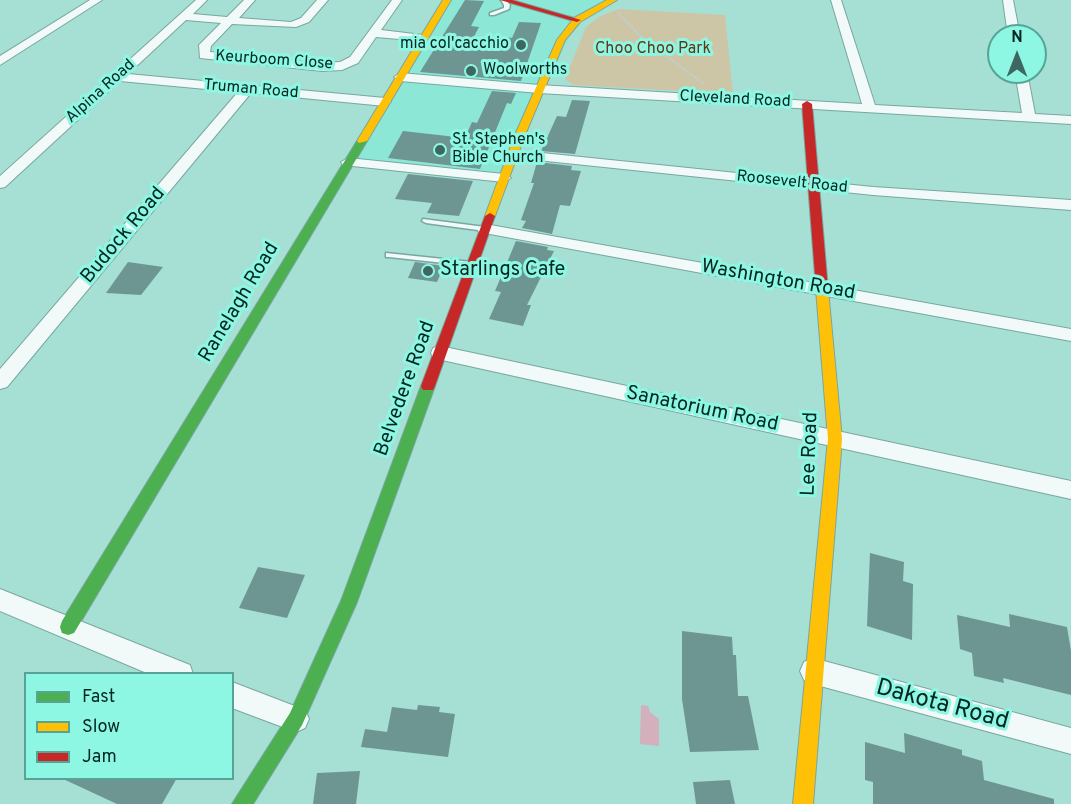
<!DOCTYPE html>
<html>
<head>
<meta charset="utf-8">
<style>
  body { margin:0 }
  #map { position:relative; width:1071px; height:804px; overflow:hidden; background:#a6dfd4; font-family:Overpass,sans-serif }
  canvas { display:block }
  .legend { position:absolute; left:24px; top:672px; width:210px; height:108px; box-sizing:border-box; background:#8ef7e3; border:2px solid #57a496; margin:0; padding:8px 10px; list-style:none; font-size:18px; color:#042722 }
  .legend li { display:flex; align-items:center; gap:12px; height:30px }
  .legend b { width:30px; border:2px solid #57a496 }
  .north { position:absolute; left:987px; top:24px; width:60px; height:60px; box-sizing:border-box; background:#8ef7e3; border:2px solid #57a496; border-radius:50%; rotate:0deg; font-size:16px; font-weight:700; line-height:24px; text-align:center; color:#042722 }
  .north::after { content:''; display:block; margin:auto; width:21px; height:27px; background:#3d6760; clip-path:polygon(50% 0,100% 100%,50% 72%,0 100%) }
</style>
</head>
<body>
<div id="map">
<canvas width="1071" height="804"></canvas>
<ul class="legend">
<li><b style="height:8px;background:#4caf50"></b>Fast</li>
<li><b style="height:8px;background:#ffc107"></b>Slow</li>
<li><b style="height:8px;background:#c62828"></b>Jam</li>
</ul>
<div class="north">N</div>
</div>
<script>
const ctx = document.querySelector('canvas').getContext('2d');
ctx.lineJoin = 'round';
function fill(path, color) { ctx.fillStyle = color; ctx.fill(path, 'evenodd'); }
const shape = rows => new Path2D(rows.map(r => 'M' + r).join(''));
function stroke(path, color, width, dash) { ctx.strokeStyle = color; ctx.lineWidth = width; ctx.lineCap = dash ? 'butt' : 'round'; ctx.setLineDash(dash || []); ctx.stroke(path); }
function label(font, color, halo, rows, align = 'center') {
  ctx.font = font + ' Overpass,sans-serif'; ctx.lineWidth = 6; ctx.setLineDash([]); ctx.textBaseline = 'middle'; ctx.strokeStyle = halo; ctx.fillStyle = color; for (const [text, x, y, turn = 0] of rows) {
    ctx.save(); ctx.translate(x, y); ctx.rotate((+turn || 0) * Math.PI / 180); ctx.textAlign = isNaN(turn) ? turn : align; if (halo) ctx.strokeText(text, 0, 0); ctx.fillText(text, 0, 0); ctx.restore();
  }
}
fill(shape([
  [447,0,613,0,577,20,504,178,348,162]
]), '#8ce7d6');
fill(shape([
  [618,9,725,15,733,94,573,85,565,79,586,27,599,17]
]), '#cdc6a6');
fill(shape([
  [641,705,648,706,650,712,659,719,659,746,640,744]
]), '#d4afbc');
fill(shape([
  [465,0,484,1,471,26,479,27,469,46,502,49,507,37,512,38,519,22,541,23,521,81,420,72],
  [492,91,516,93,511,104,507,103,480,169,388,158,403,131,465,138,472,122,477,123],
  [572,100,590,101,575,154,541,151,557,116,566,117],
  [537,162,572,166,571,170,581,171,570,206,560,205,552,234,522,228,526,221,521,220,534,183,531,183],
  [408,174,473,181,459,216,427,213,432,203,395,199],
  [516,241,548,247,547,250,554,251,527,305,531,305,523,326,489,319,501,292,495,291],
  [128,262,163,267,141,295,106,293],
  [415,262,444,266,437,282,408,278],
  [870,553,904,562,903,581,913,584,912,640,867,626],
  [258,567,305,575,287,618,239,608],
  [1009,614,1067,627,1071,651,1071,695,1003,678,1004,683,974,676,972,653,960,649,957,615,1010,627],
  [682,631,732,637,733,655,736,655,738,696,748,696,759,750,690,752,682,699],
  [418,705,440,707,439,712,455,714,448,757,361,747,365,729,387,732,392,707,417,710],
  [904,733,962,750,962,755,982,761,984,780,1054,799,1054,804,873,804,873,782,865,780,865,742,905,753],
  [360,771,356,804,313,804,317,773],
  [61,778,177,778,162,804,117,804],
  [730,780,735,804,696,804,693,782]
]), '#6d9693');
const lane = shape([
  [501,0,506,0,510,5,509,9,494,15,490,15,490,13,504,8,504,5,501,0],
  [423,219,485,227,489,229,485,231,426,223,422,221,423,219],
  [386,253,472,262,476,264,472,266,389,257,386,257,386,253]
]);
const street = shape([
  [90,0,102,0,0,65,0,56,90,0],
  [196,0,207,0,193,14,227,17,244,0,255,0,239,18,291,22,301,18,317,0,328,0,309,22,296,27,232,24,211,46,210,52,322,63,340,62,350,57,392,0,402,0,381,30,423,35,429,38,423,41,376,37,358,63,342,70,322,71,200,58,199,45,221,23,186,20,128,74,385,98,391,102,385,106,251,93,7,387,0,389,0,369,238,92,120,81,5,187,0,188,0,176,196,0],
  [831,0,841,0,875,105,1022,113,1015,72,1027,72,1035,114,1071,116,1071,124,539,93,400,81,394,77,400,73,539,85,862,104,831,0],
  [1003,0,1013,0,1020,36,1008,36,1003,0],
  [513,150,873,187,1071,200,1071,210,873,195,508,157,508,151,513,150],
  [348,158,504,174,511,178,504,182,343,165,341,162,348,158],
  [485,224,1071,329,1071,341,479,232,477,229,485,224],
  [440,346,1071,481,1071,499,433,358,431,353,433,348,440,346],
  [0,589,190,665,193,674,149,674,0,611,0,589],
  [813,658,1071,728,1071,754,813,684,804,680,800,671,804,662,813,658],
  [232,682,305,710,309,719,305,728,296,732,232,708,232,682]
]);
const fast = shape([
  [362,138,367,141,74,633,68,635,62,633,60,627,62,621,357,141,362,138],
  [428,381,435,386,357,602,302,725,253,804,232,804,290,713,341,601,421,386,428,381]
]);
const slow = shape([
  [443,0,451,0,367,141,359,143,357,141,443,0],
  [607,0,617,0,580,22,565,40,525,135,495,216,494,218,486,218,485,216,515,135,557,40,574,18,607,0],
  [822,285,828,289,842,439,813,804,793,804,828,439,816,289,822,285]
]);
const jam = shape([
  [500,0,512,0,581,20,577,22,500,0],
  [807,101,812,104,828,289,822,293,816,289,802,104,807,101],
  [490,213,495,216,435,386,433,390,423,390,421,386,485,216,490,213]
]);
stroke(lane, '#78a79f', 3);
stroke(street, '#78a79f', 2);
stroke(fast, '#78a79f', 2);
stroke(slow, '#78a79f', 2);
stroke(jam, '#78a79f', 2);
stroke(shape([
  [618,13,642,38,704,84]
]), '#bfd0cc', 2, [3, 1.5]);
fill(lane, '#f2faf9');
fill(street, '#f2faf9');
fill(fast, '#4caf50');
fill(slow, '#ffc107');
fill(jam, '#c62828');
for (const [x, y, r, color] of [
  [521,45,6,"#3d6760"],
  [471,71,6,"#3d6760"],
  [440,150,6,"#3d6760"],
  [428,271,6,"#3d6760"]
]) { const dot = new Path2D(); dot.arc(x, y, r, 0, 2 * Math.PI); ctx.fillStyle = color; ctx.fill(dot); stroke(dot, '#8ef7e3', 2); }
label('16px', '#042722', '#8ef7e3', [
  ["mia col'cacchio",509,45,"right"],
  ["Woolworths",483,71],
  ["St. Stephen's",452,141],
  ["Bible Church",452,159]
], 'left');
label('16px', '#5f3813', '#8ef7e3', [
  ["Choo Choo Park",653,50]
]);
label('16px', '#042722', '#8ef7e3', [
  ["Keurboom Close",274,61,4],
  ["Truman Road",251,90,5],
  ["Alpina Road",101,92,-42],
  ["Cleveland Road",735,100,3],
  ["Roosevelt Road",792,183,6]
]);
label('20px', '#042722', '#8ef7e3', [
  ["Budock Road",124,236,-50],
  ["Washington Road",778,281,10],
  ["Ranelagh Road",240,303,-59],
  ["Belvedere Road",406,389,-70],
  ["Sanatorium Road",702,410,12],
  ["Lee Road",811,454,-88]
]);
label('20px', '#042722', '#8ef7e3', [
  ["Starlings Cafe",440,271]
], 'left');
label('24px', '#042722', '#8ef7e3', [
  ["Dakota Road",942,706,15]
]);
</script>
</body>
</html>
